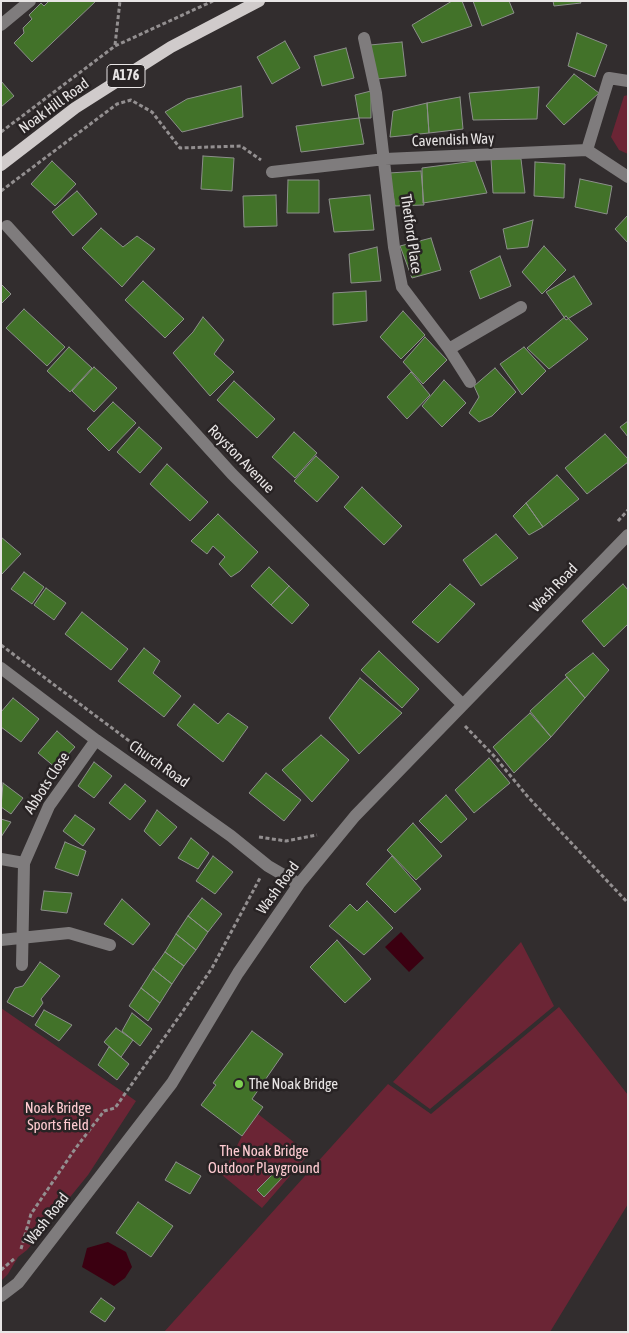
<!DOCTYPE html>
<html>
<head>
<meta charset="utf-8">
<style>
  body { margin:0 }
  #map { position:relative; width:629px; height:1333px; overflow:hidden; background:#322d2e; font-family:"Asap Condensed",sans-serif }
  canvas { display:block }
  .frame { position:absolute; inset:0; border:2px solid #e8e5e5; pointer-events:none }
</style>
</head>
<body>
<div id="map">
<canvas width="629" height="1333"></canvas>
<div class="frame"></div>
</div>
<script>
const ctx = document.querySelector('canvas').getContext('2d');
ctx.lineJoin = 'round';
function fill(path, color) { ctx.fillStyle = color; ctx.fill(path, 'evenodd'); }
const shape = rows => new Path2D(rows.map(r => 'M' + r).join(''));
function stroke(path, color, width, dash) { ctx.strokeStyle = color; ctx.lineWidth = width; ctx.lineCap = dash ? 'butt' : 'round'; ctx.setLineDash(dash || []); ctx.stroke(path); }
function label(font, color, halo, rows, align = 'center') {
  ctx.font = font + ' "Asap Condensed",sans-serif'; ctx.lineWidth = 5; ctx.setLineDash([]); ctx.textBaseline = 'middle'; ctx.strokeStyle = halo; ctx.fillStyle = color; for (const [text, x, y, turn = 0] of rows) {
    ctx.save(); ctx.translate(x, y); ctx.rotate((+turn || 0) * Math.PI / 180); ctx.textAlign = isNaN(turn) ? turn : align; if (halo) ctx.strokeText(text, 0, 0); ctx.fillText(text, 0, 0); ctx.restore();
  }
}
fill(shape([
  [628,95,628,154,619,150,611,137,624,96],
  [521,942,554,1006,430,1109,393,1082],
  [559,1007,628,1095,628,1204,550,1332,164,1332,388,1084,431,1114],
  [1,1008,136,1101,88,1175,27,1250,18,1257,8,1274,1,1281],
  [258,1114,309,1154,262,1208,222,1175,242,1136]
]), '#6b2535');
fill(shape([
  [401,932,424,958,409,972,385,947],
  [108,1242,126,1252,132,1267,125,1278,114,1286,82,1267,87,1248]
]), '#3b0011');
const building = shape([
  [49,1,96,1,32,62,14,43,24,33,23,28,32,19,29,15,41,3,44,6,49,1],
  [452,1,462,1,472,26,422,43,412,25,452,1],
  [473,1,509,1,514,13,482,26,473,1],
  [580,1,581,3,554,6,553,1,580,1],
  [577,33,607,45,595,77,568,66,577,33],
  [285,41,300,68,272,84,257,57,285,41],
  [402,42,406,76,377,79,370,45,402,42],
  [346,48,354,78,322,86,314,56,346,48],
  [574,74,599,93,564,125,546,106,574,74],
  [1,81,14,96,1,107,1,81],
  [241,86,243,117,182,132,165,112,187,99,241,86],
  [539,87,537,119,473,120,469,93,539,87],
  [371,91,371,118,359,118,355,95,371,91],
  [460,97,463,129,429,133,427,103,460,97],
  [427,103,429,133,390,137,393,111,427,103],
  [359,118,364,144,301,152,296,126,359,118],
  [203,156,234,158,232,191,201,189,203,156],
  [491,159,521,159,525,193,493,193,491,159],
  [52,161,76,184,55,206,31,184,52,161],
  [475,161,487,193,423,203,422,168,475,161],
  [535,162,565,164,564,198,534,196,535,162],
  [421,171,424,205,395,206,389,173,421,171],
  [580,179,612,186,607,214,575,207,580,179],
  [288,180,319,180,319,213,287,213,288,180],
  [77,191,97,214,73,236,52,212,77,191],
  [276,195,277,226,244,227,243,196,276,195],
  [370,195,374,230,334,232,329,199,370,195],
  [628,215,628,243,615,229,628,215],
  [533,220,528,247,507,249,503,229,533,220],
  [101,228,123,247,137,236,155,249,122,287,82,248,101,228],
  [431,238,441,270,412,278,400,246,431,238],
  [544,246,566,270,542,294,522,272,544,246],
  [377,247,381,281,351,283,349,254,377,247],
  [500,256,511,286,480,299,470,271,500,256],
  [574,276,592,304,566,320,546,292,574,276],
  [143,281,184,319,165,338,125,300,143,281],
  [1,284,11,294,1,304,1,284],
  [366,291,367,321,333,325,333,293,366,291],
  [24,309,65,347,47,366,6,328,24,309],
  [403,311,425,335,401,359,380,337,403,311],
  [566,316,588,339,549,369,527,348,566,316],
  [203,317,224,340,214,354,234,372,210,396,173,353,193,332,203,317],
  [425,337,447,360,423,384,403,362,425,337],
  [69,347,92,368,70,392,47,371,69,347],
  [524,347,546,371,522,395,500,364,524,347],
  [94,367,117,388,94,412,72,391,94,367],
  [495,368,516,392,492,416,479,422,469,413,479,397,474,386,495,368],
  [411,372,430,395,407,419,387,397,411,372],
  [444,380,466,403,442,427,422,406,444,380],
  [234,381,275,419,257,438,217,400,234,381],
  [113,402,136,423,109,451,87,429,113,402],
  [628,421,628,437,620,427,628,421],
  [139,427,162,448,140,473,117,452,139,427],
  [294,432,317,453,295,478,272,457,294,432],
  [605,434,628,459,628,462,587,494,565,468,605,434],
  [316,456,339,477,317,502,294,481,316,456],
  [167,464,208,502,190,521,150,484,167,464],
  [557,475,579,499,543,527,526,503,557,475],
  [362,487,402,526,384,545,344,507,362,487],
  [526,503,543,527,529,535,513,516,526,503],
  [218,514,258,552,240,571,231,577,219,564,225,557,213,546,207,554,191,541,218,514],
  [496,534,518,558,481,586,463,560,496,534],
  [1,537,21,554,1,575,1,537],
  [269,567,289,586,271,605,251,586,269,567],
  [24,572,44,587,32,604,11,589,24,572],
  [450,584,475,604,438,643,412,622,450,584],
  [623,584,628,590,628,624,604,647,582,621,623,584],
  [289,586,309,605,292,624,271,605,289,586],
  [46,588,66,603,54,620,34,605,46,588],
  [82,612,128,649,111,670,65,634,82,612],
  [144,648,160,661,153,673,181,696,164,717,118,681,144,648],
  [379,651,419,689,402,708,361,670,379,651],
  [593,653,609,670,585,698,565,675,593,653],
  [567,677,585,698,551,737,530,711,567,677],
  [360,678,402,713,359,754,329,718,360,678],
  [13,698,39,719,21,742,1,727,1,712,13,698],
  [194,704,218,724,228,713,248,727,223,762,177,725,194,704],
  [530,713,551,737,514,773,493,747,530,713],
  [57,731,75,747,56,768,38,753,57,731],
  [321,735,349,760,312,802,282,770,321,735],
  [489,758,510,783,474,813,455,790,489,758],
  [94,762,112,776,94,798,78,786,94,762],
  [266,773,301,800,284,821,249,793,266,773],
  [3,783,23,798,11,814,1,807,3,783],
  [125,784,146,801,130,820,109,803,125,784],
  [446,795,467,819,441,843,419,821,446,795],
  [157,810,177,827,160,846,144,831,157,810],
  [75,815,95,829,83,846,63,831,75,815],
  [1,819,11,822,1,837,1,819],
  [413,823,442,856,416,880,387,850,413,823],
  [191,838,209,853,198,869,178,858,191,838],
  [65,842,86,851,78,876,55,868,65,842],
  [213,856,233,872,215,894,196,881,213,856],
  [392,856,421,889,395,913,366,884,392,856],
  [44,891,72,893,67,913,41,910,44,891],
  [202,898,222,914,208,932,188,916,202,898],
  [122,899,150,924,133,945,104,924,122,899],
  [367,901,393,928,364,955,329,926,350,904,357,911,367,901],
  [188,916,208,932,196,950,176,934,188,916],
  [176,934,196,950,184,966,165,952,176,934],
  [337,940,371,979,345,1003,310,967,337,940],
  [165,952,184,966,172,984,153,969,165,952],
  [40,962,60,976,41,999,43,1003,33,1017,7,1002,15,988,23,986,40,962],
  [153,969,172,984,160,1003,141,988,153,969],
  [141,988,160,1003,148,1021,129,1006,141,988],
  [44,1010,72,1025,59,1041,35,1025,44,1010],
  [132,1013,152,1029,140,1046,122,1031,132,1013],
  [116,1028,133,1040,121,1057,104,1042,116,1028],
  [252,1031,283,1054,252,1099,263,1107,242,1136,201,1105,216,1085,213,1083,252,1031],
  [109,1047,129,1064,117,1080,98,1065,109,1047],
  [176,1162,201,1176,190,1194,165,1180,176,1162],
  [275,1172,282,1178,264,1197,257,1190,275,1172],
  [138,1202,173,1226,151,1257,116,1233,138,1202],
  [101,1298,115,1308,105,1322,90,1312,101,1298]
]);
fill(building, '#427229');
stroke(building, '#8c8f8b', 1);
stroke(shape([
  [115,45,120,1],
  [1,132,115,46,213,1],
  [1,191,117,104,131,100,152,112,180,148,241,146,261,160],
  [618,521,628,510],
  [1,645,136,746],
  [465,726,495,757,528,797,628,903],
  [259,837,286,841,317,835],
  [21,1249,31,1214,75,1149,104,1111,115,1108,183,1011,212,968,260,878],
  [1,1270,14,1259]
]), '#938f90', 3, [4, 2.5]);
stroke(shape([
  [1,25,30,1],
  [364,38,376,93,394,247,402,287,449,349,470,382],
  [587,150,609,78,628,81],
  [272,172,385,159,587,150,628,177],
  [7,226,232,474,463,705],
  [449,349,521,307],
  [1,668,96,740,231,836,268,866,299,884],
  [1,859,24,863],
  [1,940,69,933,110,945],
  [22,965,24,863,49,806,96,740],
  [1,1296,18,1283,172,1083,238,973,299,884,355,816,628,535]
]), '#7f7c7d', 12);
stroke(shape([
  [1,165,75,108,171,47,259,1]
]), '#d0cbcb', 12);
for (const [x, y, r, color] of [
  [239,1084,5,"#7fd052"]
]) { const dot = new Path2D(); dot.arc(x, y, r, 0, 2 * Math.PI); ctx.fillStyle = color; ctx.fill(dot); stroke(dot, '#282324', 2); }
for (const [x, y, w] of [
  [126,76,38]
]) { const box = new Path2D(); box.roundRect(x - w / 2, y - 11.5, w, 23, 4); ctx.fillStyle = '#282324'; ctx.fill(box); stroke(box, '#e8e5e5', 1); }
label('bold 14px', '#e8e5e5', null, [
  ["A176",126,76]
]);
label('15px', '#e8e5e5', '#282324', [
  ["Noak Hill Road",54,106,-36],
  ["Cavendish Way",453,140,-2],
  ["Thetford Place",411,234,82],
  ["Royston Avenue",241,459,46],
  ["Wash Road",554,588,-46],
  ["Church Road",159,764,35],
  ["Abbots Close",47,783,-57],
  ["Wash Road",278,888,-54],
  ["Wash Road",47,1219,-52]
]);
label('15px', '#e8e5e5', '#282324', [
  ["The Noak Bridge",249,1084]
], 'left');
label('15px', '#fecbd1', '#282324', [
  ["Noak Bridge",58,1108],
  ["Sports field",58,1125],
  ["The Noak Bridge",264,1151],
  ["Outdoor Playground",264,1168]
]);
</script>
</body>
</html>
